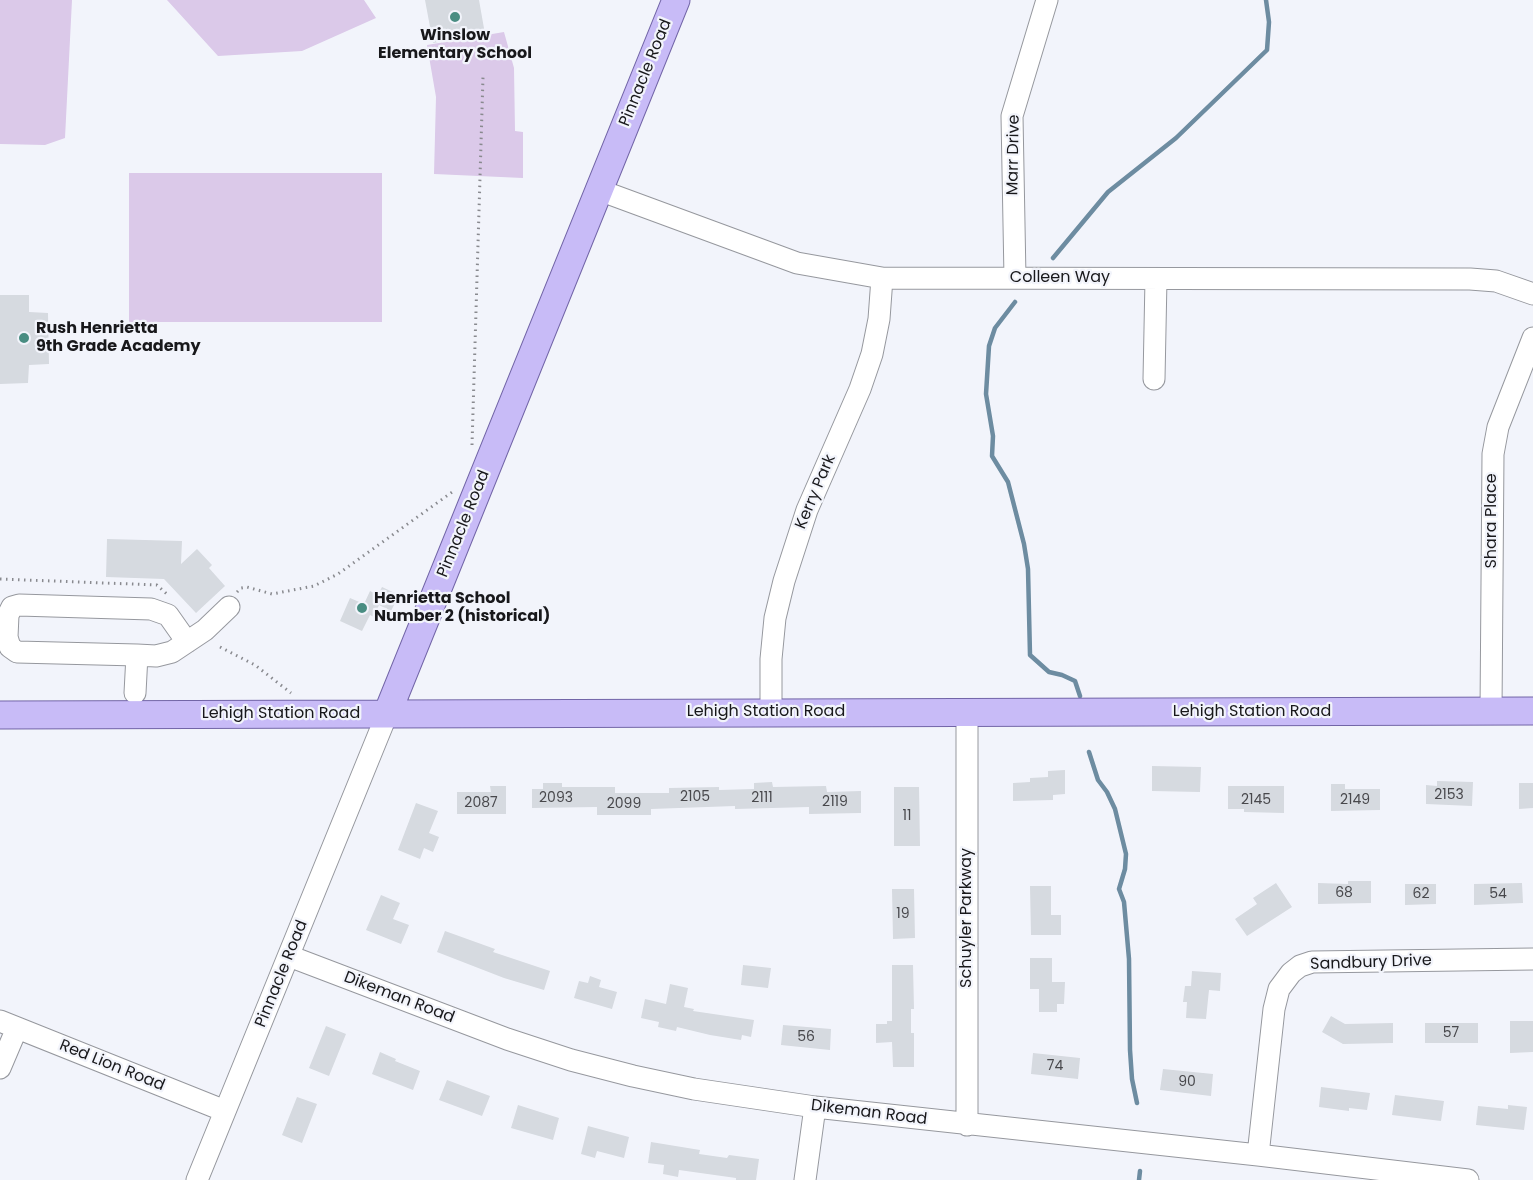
<!DOCTYPE html>
<html>
<head>
<meta charset="utf-8">
<style>
  body { margin:0 }
  canvas { display:block; background:#f2f4fb }
</style>
</head>
<body>
<canvas width="1533" height="1180"></canvas>
<script>
const ctx = document.querySelector('canvas').getContext('2d');
ctx.lineJoin = 'round';
function fill(path, color) { ctx.fillStyle = color; ctx.fill(path, 'evenodd'); }
const shape = rows => new Path2D(rows.map(r => 'M' + r).join(''));
function stroke(path, color, width, dash) { ctx.strokeStyle = color; ctx.lineWidth = width; ctx.lineCap = dash ? 'butt' : 'round'; ctx.setLineDash(dash || []); ctx.stroke(path); }
function label(font, color, halo, rows, align = 'center') {
  ctx.font = font + ' Poppins,sans-serif'; ctx.lineWidth = 4.5; ctx.setLineDash([]); ctx.textBaseline = 'middle'; ctx.strokeStyle = halo; ctx.fillStyle = color; for (const [text, x, y, turn = 0] of rows) {
    ctx.save(); ctx.translate(x, y); ctx.rotate((+turn || 0) * Math.PI / 180); ctx.textAlign = isNaN(turn) ? turn : align; if (halo) ctx.strokeText(text, 0, 0); ctx.fillText(text, 0, 0); ctx.restore();
  }
}
fill(shape([
  [0,0,72,0,65,138,45,145,0,144],
  [167,0,364,0,376,18,302,51,218,56],
  [504,32,514,68,515,131,523,132,523,178,434,174,436,97,427,45],
  [129,173,382,173,382,322,129,322]
]), '#dbc9e9');
stroke(shape([
  [1053,258,1108,192,1176,138,1267,50,1269,22,1266,0],
  [1015,302,995,328,989,346,986,394,993,436,992,456,1008,482,1024,544,1028,569,1030,655,1049,672,1062,675,1075,681,1080,696],
  [1089,752,1098,780,1107,792,1115,809,1126,854,1125,869,1119,889,1124,902,1129,959,1130,1050,1132,1079,1137,1103],
  [1139,1180,1140,1171]
]), '#6d8ca1', 4.5);
fill(shape([
  [425,0,479,0,485,34,433,43],
  [0,295,29,295,29,312,48,313,49,364,29,365,28,383,0,384],
  [107,539,182,541,181,564,197,549,212,565,209,568,225,586,196,613,164,579,106,577],
  [382,587,399,595,391,611,379,605,374,617,370,615,362,631,340,621,350,598,364,604,370,591,378,595],
  [1152,766,1201,767,1200,792,1152,791],
  [1065,770,1065,794,1053,795,1053,800,1013,801,1013,783,1030,782,1030,778,1048,777,1048,771],
  [1437,781,1473,782,1472,806,1426,804,1426,785,1437,786],
  [772,782,773,787,826,786,827,792,861,791,861,813,809,814,809,807,735,809,735,806,651,809,651,815,597,815,597,807,532,808,532,789,543,789,543,783,562,783,562,787,615,787,615,793,669,793,669,788,719,787,719,790,754,789,754,783],
  [1519,783,1533,783,1533,808,1519,809],
  [1331,784,1345,784,1345,789,1380,789,1380,810,1331,811],
  [490,786,506,786,506,814,457,814,457,792,491,792],
  [1228,786,1284,786,1284,813,1244,812,1244,809,1228,809],
  [894,787,919,787,920,846,894,846],
  [416,803,438,811,429,833,439,837,433,852,424,848,420,859,398,850],
  [1348,881,1371,881,1371,903,1318,904,1318,883,1348,884],
  [1276,883,1292,907,1247,936,1235,919,1257,904,1253,898],
  [1522,883,1523,903,1474,905,1474,884],
  [1405,884,1436,884,1436,904,1405,905],
  [1030,886,1051,886,1051,915,1061,915,1061,935,1031,935],
  [892,889,914,889,915,938,893,939],
  [381,895,400,903,393,919,409,925,401,944,366,930],
  [445,931,495,949,493,952,550,971,544,990,504,978,437,952],
  [1030,958,1052,958,1052,982,1065,982,1064,1004,1057,1004,1057,1012,1039,1012,1039,989,1030,989],
  [743,965,771,968,768,988,741,985],
  [892,965,913,965,914,1009,911,1009,911,1033,914,1033,914,1067,893,1067,892,1042,876,1043,876,1024,887,1024,887,1021,892,1021],
  [1192,971,1221,973,1220,991,1209,990,1206,1019,1186,1018,1187,1002,1183,1002,1185,986,1191,986],
  [590,976,601,980,599,987,617,992,612,1009,574,998,579,981,588,983],
  [670,984,688,988,684,1007,694,1009,693,1011,754,1020,751,1037,742,1035,741,1040,710,1035,677,1027,676,1031,658,1027,659,1022,641,1018,645,999,666,1004],
  [1331,1016,1345,1024,1393,1023,1393,1043,1343,1044,1322,1032],
  [1510,1021,1533,1021,1533,1052,1510,1053],
  [1425,1023,1478,1023,1478,1043,1425,1043],
  [783,1025,831,1029,830,1050,781,1045],
  [326,1026,346,1034,329,1076,309,1068],
  [380,1052,396,1059,395,1061,420,1071,413,1090,372,1074],
  [1033,1053,1080,1058,1078,1079,1031,1074],
  [1163,1069,1213,1074,1211,1096,1160,1090],
  [447,1080,490,1096,482,1116,439,1100],
  [1321,1087,1370,1093,1367,1110,1349,1108,1349,1111,1319,1107],
  [1395,1095,1444,1101,1441,1121,1392,1115],
  [297,1097,317,1104,302,1143,282,1135],
  [518,1105,559,1118,553,1140,511,1128],
  [1508,1105,1527,1107,1524,1130,1476,1125,1478,1106,1508,1109],
  [588,1126,629,1137,624,1158,597,1151,595,1158,581,1154],
  [651,1142,700,1150,699,1154,727,1158,729,1155,759,1159,756,1180,736,1180,736,1178,679,1170,678,1177,663,1174,664,1165,648,1163]
]), '#d6dae0');
const minor = shape([
  [599,190,797,263,882,278,1470,279,1496,281,1533,294],
  [1015,278,1012,116,1047,0],
  [1154,379,1156,279],
  [137,655,17,652,10,647,7,637,8,615,12,607,19,605,151,609,168,615,187,642],
  [135,693,137,655,156,656,172,652,205,630,229,607],
  [1491,711,1493,454,1498,427,1533,338],
  [771,712,771,659,775,618,784,581,807,510,860,389,872,354,879,319,882,278],
  [967,712,967,1125],
  [289,956,507,1039,571,1060,633,1076,694,1089,815,1107,1258,1155,1468,1180],
  [0,1021,225,1111],
  [0,1068,17,1028],
  [1258,1155,1274,1009,1279,989,1291,973,1300,966,1312,962,1533,959],
  [197,1180,387,714],
  [805,1180,815,1107]
]);
const major = shape([
  [387,714,676,0],
  [0,715,1533,711]
]);
stroke(minor, '#96989e', 23);
stroke(major, '#7265a7', 29);
stroke(shape([
  [472,445,483,77],
  [0,579,157,585,168,595],
  [237,592,241,588,247,587,272,594,314,586,338,574,455,490],
  [220,647,255,665,291,693]
]), '#898a8f', 3, [1.5, 4.5]);
stroke(minor, '#fff', 21);
stroke(major, '#c8bbf7', 27);
for (const [x, y, r, color] of [
  [455,17,6,"#498d82"],
  [24,338,6,"#498d82"],
  [362,608,6,"#498d82"]
]) { const dot = new Path2D(); dot.arc(x, y, r, 0, 2 * Math.PI); ctx.fillStyle = color; ctx.fill(dot); stroke(dot, '#f2f4fb', 2); }
label('14px', '#48484c', null, [
  ["2153",1449,795],
  ["2105",695,797],
  ["2093",556,798],
  ["2111",762,798],
  ["2145",1256,800],
  ["2149",1355,800],
  ["2119",835,802],
  ["2087",481,803],
  ["2099",624,804],
  ["11",907,816],
  ["68",1344,893],
  ["62",1421,894],
  ["54",1498,894],
  ["19",903,914],
  ["57",1451,1033],
  ["56",806,1037],
  ["74",1055,1066],
  ["90",1187,1082]
]);
label('bold 16px', '#18181b', '#f2f4fb', [
  ["Winslow",455,36,"center"],
  ["Elementary School",455,54,"center"],
  ["Rush Henrietta",36,329],
  ["9th Grade Academy",36,347],
  ["Henrietta School",374,599],
  ["Number 2 (historical)",374,617]
], 'left');
label('16px', '#18181b', '#f2f4fb', [
  ["Pinnacle Road",646,73,-68],
  ["Marr Drive",1014,155,-89],
  ["Colleen Way",1060,278],
  ["Kerry Park",816,492,-67],
  ["Shara Place",1492,521,-90],
  ["Pinnacle Road",464,524,-68],
  ["Lehigh Station Road",766,712],
  ["Lehigh Station Road",1252,712],
  ["Lehigh Station Road",281,714],
  ["Schuyler Parkway",967,918,-90],
  ["Sandbury Drive",1371,963,-2],
  ["Pinnacle Road",282,974,-68],
  ["Dikeman Road",399,998,21],
  ["Red Lion Road",112,1066,22],
  ["Dikeman Road",869,1113,7]
]);
</script>
</body>
</html>
